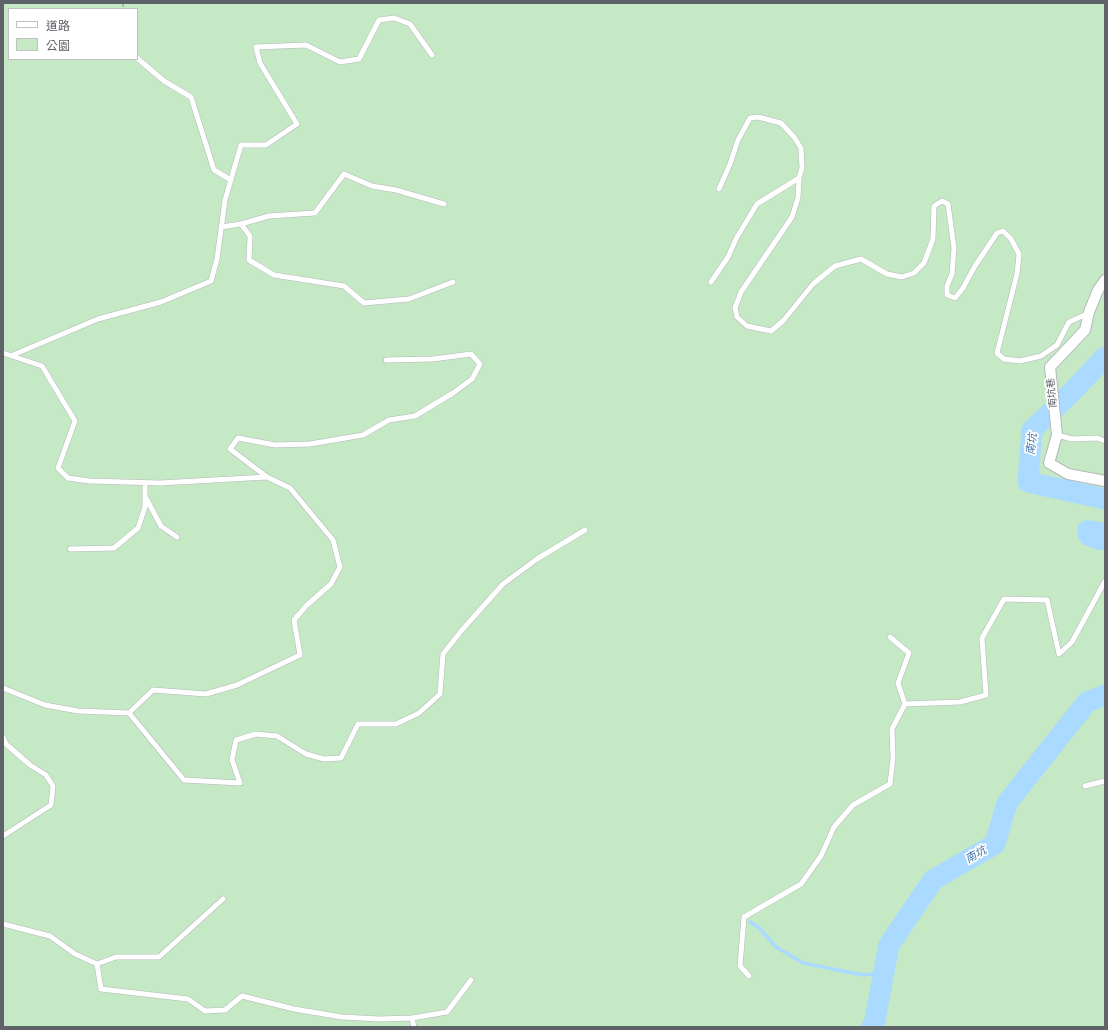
<!DOCTYPE html>
<html>
<head>
<meta charset="utf-8">
<style>
  body { margin:0 }
  #map { position:relative; width:1108px; height:1030px; overflow:hidden; background:#f1efe8; font-family:Montserrat,"Noto Sans TC",sans-serif }
  canvas { display:block }
  .frame { position:absolute; inset:0; border:4px solid #5f6368; pointer-events:none }
  .legend { position:absolute; left:8px; top:8px; width:130px; height:52px; box-sizing:border-box; background:#fff; border:1px solid #bfc1c3; margin:0; padding:5px 7px; list-style:none; font-size:12px; color:#5f6368 }
  .legend li { display:flex; align-items:center; gap:8px; height:20px }
  .legend b { width:20px; border:1px solid #bfc1c3 }
</style>
</head>
<body>
<div id="map">
<canvas width="1108" height="1030"></canvas>
<div class="frame"></div>
<ul class="legend">
<li><b style="height:5px;background:#fff"></b>道路</li>
<li><b style="height:11px;background:#c5e8c5"></b>公園</li>
</ul>
</div>
<script>
const ctx = document.querySelector('canvas').getContext('2d');
ctx.lineJoin = 'round';
function fill(path, color) { ctx.fillStyle = color; ctx.fill(path, 'evenodd'); }
const shape = rows => new Path2D(rows.map(r => 'M' + r).join(''));
function stroke(path, color, width, dash) { ctx.strokeStyle = color; ctx.lineWidth = width; ctx.lineCap = dash ? 'butt' : 'round'; ctx.setLineDash(dash || []); ctx.stroke(path); }
function label(font, color, halo, rows, align = 'center') {
  ctx.font = font + ' Montserrat,"Noto Sans TC",sans-serif'; ctx.lineWidth = 3.5; ctx.setLineDash([]); ctx.textBaseline = 'middle'; ctx.strokeStyle = halo; ctx.fillStyle = color; for (const [text, x, y, turn = 0] of rows) {
    ctx.save(); ctx.translate(x, y); ctx.rotate((+turn || 0) * Math.PI / 180); ctx.textAlign = isNaN(turn) ? turn : align; if (halo) ctx.strokeText(text, 0, 0); ctx.fillText(text, 0, 0); ctx.restore();
  }
}
fill(shape([
  [3,3,1105,3,1105,1027,3,1027],
  [9,9,137,9,137,59,9,59]
]), '#c5e8c5');
fill(shape([
  [1085,520,1101,522,1105,524,1105,550,1098,550,1082,544,1078,537,1077,526]
]), '#aadaff');
stroke(shape([
  [750,922,759,928,776,947,803,963,863,975,884,973]
]), '#aadaff', 3.5);
stroke(shape([
  [1105,357,1071,393,1032,430,1028,482,1105,499],
  [872,1027,874,1025,889,945,933,880,995,844,1007,803,1087,702,1105,695]
]), '#aadaff', 21);
const service = shape([
  [137,58,164,81,191,97,214,170,231,180],
  [719,189,730,164,738,140,750,118,758,117,781,123,794,137,801,148,802,168,799,178,798,198,792,217,741,292,735,308,737,317,747,326,771,331,783,321,813,284,835,266,861,259,887,274,902,277,914,273,924,263,933,239,934,206,942,201,948,204,954,248,952,274,947,286,947,295,955,298,963,288,975,266,997,233,1003,231,1011,239,1019,254,1017,274,997,353,1004,359,1020,361,1041,356,1057,345,1069,322,1089,313],
  [241,224,250,236,249,260,274,275,344,286,364,303,409,299,453,282],
  [221,227,241,224,269,216,315,213,344,174,372,186,396,190,444,204],
  [711,282,728,257,737,237,757,204,799,178],
  [3,353,42,366,75,421,58,468,68,478,90,481,160,483,267,477,230,449,238,438,275,445,310,444,363,435,389,420,415,416,453,393,472,379,480,364,471,354,433,359,386,360],
  [13,355,98,319,161,302,211,281,217,259,225,200,241,145,266,145,297,124,260,63,256,47,306,45,340,62,359,59,379,20,394,18,410,24,432,55],
  [1057,435,1072,439,1097,438,1105,441],
  [146,498,161,526,177,537],
  [70,549,114,548,138,528,145,507,145,483],
  [890,637,909,653,898,683,905,704],
  [3,688,45,705,78,711,129,713,184,780,240,783,232,760,236,740,256,734,277,736,306,754,324,759,341,758,358,724,396,724,419,713,440,694,443,654,462,630,503,584,537,559,585,530],
  [129,713,153,690,206,694,237,685,300,655,294,620,307,605,331,584,340,567,333,540,290,488,267,477],
  [3,737,6,744,30,765,46,775,53,786,51,805,3,836],
  [1085,786,1105,781],
  [3,924,50,936,75,954,97,964,101,989,188,999,205,1011,225,1010,242,996,294,1009,342,1017,379,1019,412,1018,447,1012,471,980],
  [97,964,116,957,159,957,223,899],
  [749,976,740,966,744,917,801,884,821,856,834,827,853,805,890,784,893,758,892,729,905,704,960,702,986,695,982,638,1004,599,1047,600,1059,654,1072,642,1105,581],
  [412,1018,414,1027]
]);
const minor = shape([
  [1105,280,1098,290,1089,312,1085,330,1050,367,1057,435,1049,463,1068,474,1105,481]
]);
stroke(service, '#b5b8bc', 6);
stroke(minor, '#b5b8bc', 12);
stroke(shape([
  [123,3,123,9]
]), '#9cc7a9', 2, [4, 2]);
stroke(service, '#fff', 5);
stroke(minor, '#fff', 10);
label('10px', '#5f6368', '#fff', [
  ["南坑巷",1052,393,-96]
]);
label('italic 11px', '#4174aa', '#fff', [
  ["南坑",1032,444,-83],
  ["南坑",976,855,-30]
]);
</script>
</body>
</html>
